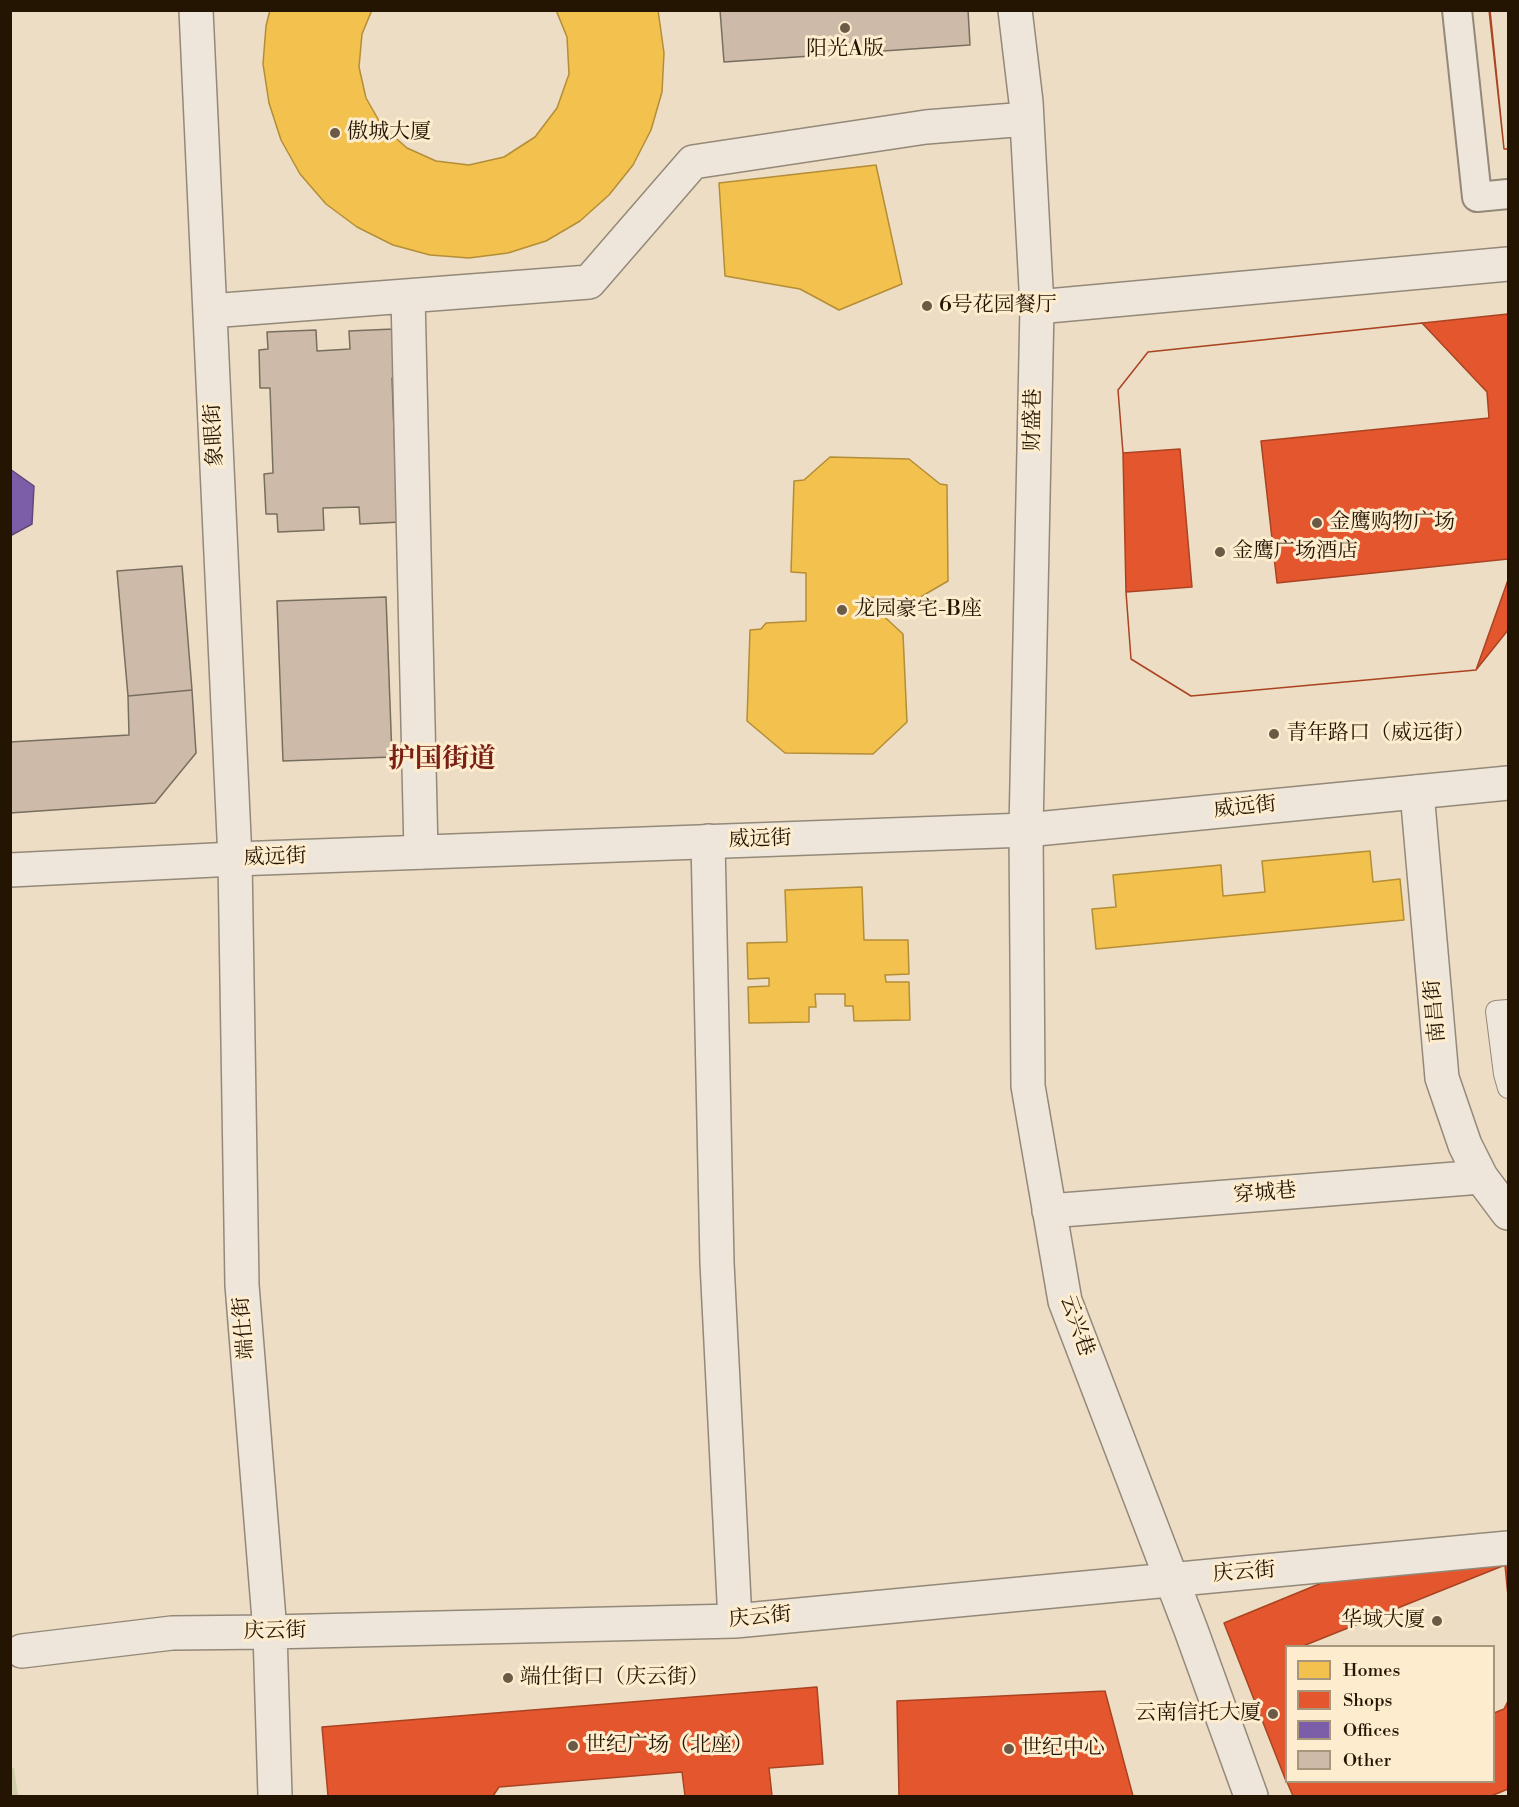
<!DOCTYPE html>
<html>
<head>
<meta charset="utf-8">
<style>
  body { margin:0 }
  #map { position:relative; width:1519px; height:1807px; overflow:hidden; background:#ecddc4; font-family:"Libre Bodoni",serif }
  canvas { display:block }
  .frame { position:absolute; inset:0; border:12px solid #241402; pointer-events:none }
  .legend { position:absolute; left:1285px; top:1645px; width:210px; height:138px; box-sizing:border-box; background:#feecce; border:2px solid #a7967c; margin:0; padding:8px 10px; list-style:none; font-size:18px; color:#241402 }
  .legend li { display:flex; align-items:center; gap:12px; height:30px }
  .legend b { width:30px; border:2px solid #a7967c }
</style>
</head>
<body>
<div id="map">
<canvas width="1519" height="1807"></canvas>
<div class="frame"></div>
<ul class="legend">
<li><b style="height:16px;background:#f2c14e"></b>Homes</li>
<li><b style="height:16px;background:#e4572e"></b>Shops</li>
<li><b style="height:16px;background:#7b5ea7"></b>Offices</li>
<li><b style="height:16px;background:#cebaa8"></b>Other</li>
</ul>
</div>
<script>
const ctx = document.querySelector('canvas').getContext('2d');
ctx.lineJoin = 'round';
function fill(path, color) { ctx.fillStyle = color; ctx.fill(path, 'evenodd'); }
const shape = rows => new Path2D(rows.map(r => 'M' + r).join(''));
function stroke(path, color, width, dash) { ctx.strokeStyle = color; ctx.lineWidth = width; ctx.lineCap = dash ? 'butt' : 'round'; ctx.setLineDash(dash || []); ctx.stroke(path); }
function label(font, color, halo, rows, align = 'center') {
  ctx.font = font + ' "Libre Bodoni","Noto Serif SC",serif'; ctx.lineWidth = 6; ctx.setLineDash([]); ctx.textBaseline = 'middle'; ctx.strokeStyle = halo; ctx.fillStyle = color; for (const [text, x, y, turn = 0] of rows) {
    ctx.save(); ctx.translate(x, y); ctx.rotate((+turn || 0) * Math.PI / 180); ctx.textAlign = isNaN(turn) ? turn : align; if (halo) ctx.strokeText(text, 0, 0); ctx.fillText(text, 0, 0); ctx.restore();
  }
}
fill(shape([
  [14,1768,18,1796,11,1796,11,1769]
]), '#d0cfa8');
const homes = shape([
  [270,10,372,10,362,34,359,67,366,98,382,126,407,148,436,161,469,165,504,157,535,137,557,108,569,74,567,37,556,10,658,10,664,53,662,92,651,130,633,165,609,195,580,221,546,241,508,253,469,258,430,255,393,245,357,227,326,204,300,174,281,140,269,103,263,64,266,26,270,10],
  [876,165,902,284,839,310,800,289,725,276,719,183,876,165],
  [830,457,909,459,940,484,947,485,948,581,917,599,863,597,903,634,907,722,873,754,785,753,747,721,750,630,761,629,766,623,806,621,806,573,791,572,794,481,804,480,830,457],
  [1370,851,1373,882,1400,879,1404,920,1096,949,1092,909,1116,907,1113,875,1221,865,1223,896,1265,892,1262,861,1370,851],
  [862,887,864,940,908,940,909,974,885,975,886,982,909,982,910,1020,854,1021,853,1006,845,1006,845,994,815,994,816,1007,809,1007,809,1022,749,1023,748,987,769,986,769,978,748,979,747,943,787,942,785,890,862,887]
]);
fill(homes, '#f2c14e');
stroke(homes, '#b48d37', 1.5);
const shops = shape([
  [1489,10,1508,10,1508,149,1504,149,1489,10],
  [1490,10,1508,10,1508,149,1504,149,1490,10],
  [1508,314,1508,630,1476,670,1191,696,1131,659,1126,592,1123,453,1118,390,1148,352,1508,314],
  [1422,323,1487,392,1489,418,1261,441,1277,583,1508,559,1508,580,1476,670,1191,696,1131,659,1126,592,1192,587,1180,449,1123,453,1118,390,1148,352,1422,323],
  [1505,1565,1508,1596,1508,1701,1504,1709,1494,1713,1494,1646,1303,1646,1505,1565],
  [1508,1565,1508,1789,1491,1796,1293,1796,1287,1782,1494,1782,1494,1646,1286,1646,1286,1781,1224,1623,1324,1582,1508,1565],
  [817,1687,823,1764,769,1768,772,1796,685,1796,682,1772,499,1787,493,1796,328,1796,322,1727,817,1687],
  [1105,1691,1133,1796,899,1796,897,1701,1105,1691]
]);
fill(shops, '#e4572e');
stroke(shops, '#aa4321', 1.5);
const offices = shape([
  [10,469,34,486,32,524,10,536,10,469]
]);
fill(offices, '#7b5ea7');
stroke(offices, '#614876', 1.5);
const building = shape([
  [720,10,968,10,970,45,724,62,720,10],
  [393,329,403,378,392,378,396,482,401,522,360,524,359,507,323,508,324,530,278,532,277,514,266,514,264,474,273,473,270,388,260,388,259,350,268,349,267,332,316,330,317,351,350,349,349,331,393,329],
  [182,566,192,690,128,696,117,571,182,566],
  [386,597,392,757,283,761,277,601,386,597],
  [192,690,196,753,155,803,10,813,10,742,129,735,128,696,192,690]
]);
fill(building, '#cebaa8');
stroke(building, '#786e5f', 1.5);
const service = shape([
  [1508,1010,1496,1011,1504,1074,1508,1088]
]);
const pedestrian = shape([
  [1457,10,1477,197,1508,194]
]);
const minor = shape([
  [196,10,235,859,242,1285,270,1632,275,1796],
  [1015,10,1026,102,1037,307,1026,830,1028,1086,1065,1301,1191,1630,1251,1796],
  [408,296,421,852],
  [1037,307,1508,264],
  [210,311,589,282,693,162,926,127,1027,119],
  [1417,792,1442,1078,1465,1145,1481,1177,1508,1213],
  [708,841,717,1263,735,1621],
  [1049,1211,1481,1177],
  [22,1651,172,1633,270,1632,735,1621,1508,1548]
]);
const tertiary = shape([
  [10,870,235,859,1026,830,1508,783]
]);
stroke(service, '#948979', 22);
stroke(pedestrian, '#948979', 32);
stroke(minor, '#948979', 36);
stroke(tertiary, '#948979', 36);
stroke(shape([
  [10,1285,13,1284]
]), '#a59e93', 4, [1.5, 3]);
stroke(service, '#eee6da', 20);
stroke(pedestrian, '#eee6da', 28);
stroke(minor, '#eee6da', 33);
stroke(tertiary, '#eee6da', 33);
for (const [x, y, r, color] of [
  [845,28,6,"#6a5a46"],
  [335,133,6,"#6a5a46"],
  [927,306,6,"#6a5a46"],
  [1317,523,6,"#6a5a46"],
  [1220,552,6,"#6a5a46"],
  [842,610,6,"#6a5a46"],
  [1274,734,6,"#6a5a46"],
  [1437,1621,6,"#6a5a46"],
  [508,1678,6,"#6a5a46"],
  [1273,1714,6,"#6a5a46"],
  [573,1746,6,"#6a5a46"],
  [1009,1749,6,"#6a5a46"]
]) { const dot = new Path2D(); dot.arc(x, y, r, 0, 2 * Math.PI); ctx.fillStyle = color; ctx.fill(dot); stroke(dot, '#feecce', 2); }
label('21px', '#241402', '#feecce', [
  ["阳光A版",845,50,"center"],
  ["傲城大厦",347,133],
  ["6号花园餐厅",939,306],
  ["金鹰购物广场",1329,523],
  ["金鹰广场酒店",1232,552],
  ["龙园豪宅-B座",854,610],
  ["青年路口（威远街）",1286,734],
  ["华域大厦",1425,1621,"right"],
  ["端仕街口（庆云街）",520,1678],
  ["云南信托大厦",1261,1714,"right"],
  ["世纪广场（北座）",585,1746],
  ["世纪中心",1021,1749]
], 'left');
label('21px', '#241402', '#feecce', [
  ["财盛巷",1034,420,-89],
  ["象眼街",215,435,-93],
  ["威远街",1245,808,-6],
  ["威远街",760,840,-2],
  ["威远街",275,858,-2],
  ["南昌街",1436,1011,-95],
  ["穿城巷",1265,1194,-5],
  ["云兴巷",1076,1326,71],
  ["端仕街",245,1328,-95],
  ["庆云街",1244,1573,-4],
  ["庆云街",760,1618,-5],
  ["庆云街",275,1632,-1]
]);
label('bold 27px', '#7a1f14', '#feecce', [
  ["护国街道",442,761]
]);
</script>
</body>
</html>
